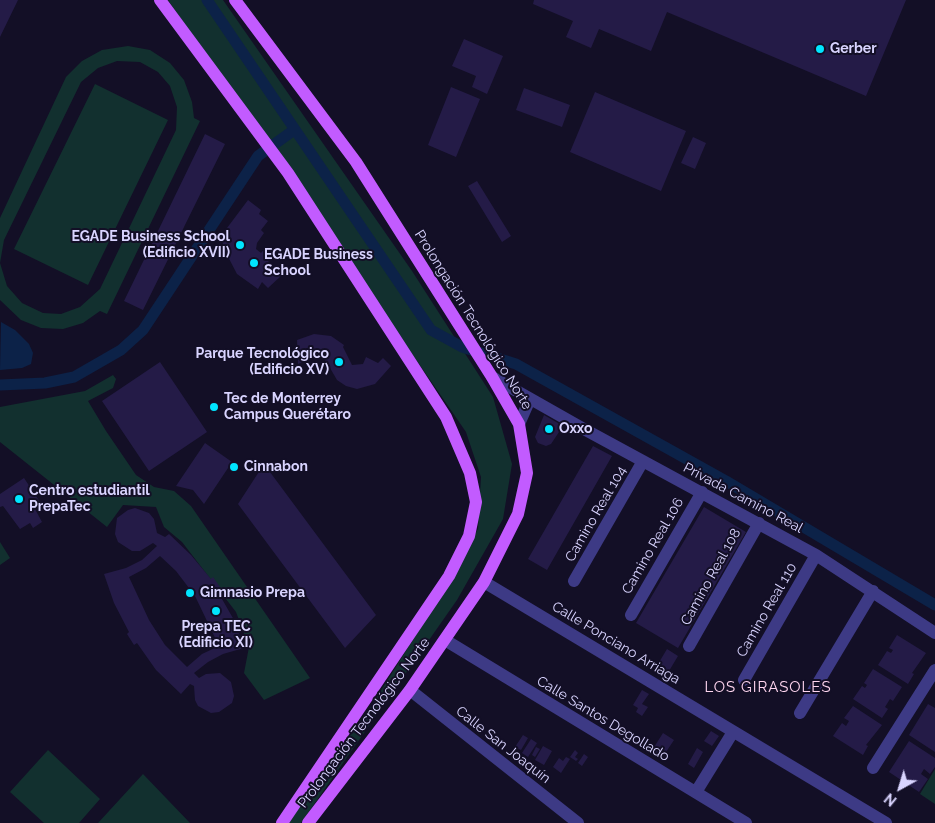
<!DOCTYPE html>
<html>
<head>
<meta charset="utf-8">
<style>
  body { margin:0 }
  #map { position:relative; width:935px; height:823px; overflow:hidden; background:#130f26; font-family:Raleway,sans-serif }
  canvas { display:block }
  .north { position:absolute; left:875px; top:763px; width:50px; height:50px; -webkit-text-stroke:4px #130f26; paint-order:stroke; rotate:219deg; font-size:14px; font-weight:700; line-height:20px; text-align:center; color:#d9d4ff }
  .north::after { content:''; display:block; margin:auto; width:18px; height:22px; background:#d9d4ff; clip-path:polygon(50% 0,100% 100%,50% 72%,0 100%) }
</style>
</head>
<body>
<div id="map">
<canvas width="935" height="823"></canvas>
<div class="north">N</div>
</div>
<script>
const ctx = document.querySelector('canvas').getContext('2d');
ctx.lineJoin = 'round';
function fill(path, color) { ctx.fillStyle = color; ctx.fill(path, 'evenodd'); }
const shape = rows => new Path2D(rows.map(r => 'M' + r).join(''));
function stroke(path, color, width, dash) { ctx.strokeStyle = color; ctx.lineWidth = width; ctx.lineCap = dash ? 'butt' : 'round'; ctx.setLineDash(dash || []); ctx.stroke(path); }
function label(font, color, halo, rows, align = 'center') {
  ctx.font = font + ' Raleway,sans-serif'; ctx.lineWidth = 4; ctx.setLineDash([]); ctx.textBaseline = 'middle'; ctx.strokeStyle = halo; ctx.fillStyle = color; for (const [text, x, y, turn = 0] of rows) {
    ctx.save(); ctx.translate(x, y); ctx.rotate((+turn || 0) * Math.PI / 180); ctx.textAlign = isNaN(turn) ? turn : align; if (halo) ctx.strokeText(text, 0, 0); ctx.fillText(text, 0, 0); ctx.restore();
  }
}
fill(shape([
  [168,0,223,0,412,271,493,397,512,464,503,519,457,600,301,823,288,823,372,705,434,606,478,529,481,477,466,432],
  [128,46,150,50,170,63,184,80,192,102,194,118,200,121,107,314,100,311,83,323,63,329,41,328,21,320,0,300,0,218,66,77,82,61,102,50],
  [117,61,140,62,158,72,170,86,177,107,176,130,100,289,80,307,61,314,43,313,22,303,7,286,0,263,4,240,81,82,98,68],
  [95,84,168,120,88,285,14,249],
  [113,375,116,379,113,388,88,401,106,431,136,475,154,487,174,491,191,506,310,678,264,700,244,673,249,647,236,612,182,542,164,527,156,507,123,505,107,527,0,442,0,407,85,391],
  [0,542,10,558,0,565],
  [48,750,100,799,79,823,44,823,10,792],
  [935,769,935,804,920,794],
  [143,774,190,823,98,823]
]), '#12302f');
fill(shape([
  [1,322,15,330,29,344,33,353,31,364,22,368,0,370]
]), '#0c2248');
stroke(shape([
  [207,0,431,330,462,347,516,364,726,481,935,605],
  [0,385,45,383,74,377,121,350,143,330,258,156,294,130]
]), '#0c2248', 11);
fill(shape([
  [0,0,18,0,0,37],
  [534,0,906,0,866,96,667,12,651,51,599,29,591,48,566,37,573,21,533,4],
  [464,39,503,56,487,94,472,87,476,76,452,66],
  [451,87,480,99,456,157,428,145],
  [524,88,570,105,562,127,516,110],
  [595,92,686,131,661,191,570,152],
  [205,134,225,144,143,310,124,301],
  [693,137,706,143,695,169,681,163],
  [477,181,511,236,502,242,468,186],
  [248,200,261,210,259,214,268,221,261,230,264,233,257,243,256,249,261,253,266,247,268,249,265,254,269,257,267,260,282,275,268,288,262,282,258,289,237,274,224,249,222,240,227,228],
  [314,334,331,336,344,345,343,347,352,365,363,364,366,357,378,363,383,358,391,366,375,384,357,389,346,386,337,380,326,361,320,356,315,356,298,364,297,340],
  [160,362,207,432,149,471,102,401],
  [544,415,563,426,551,444,546,446,538,443,535,437],
  [205,443,232,462,204,504,193,490,176,486],
  [593,446,612,456,547,570,528,559],
  [264,464,376,615,345,648,238,504],
  [24,478,42,505,35,509,42,522,33,528,30,523,20,529,3,506,0,507,0,494],
  [704,507,746,532,678,648,636,623],
  [135,508,149,513,154,519,157,533,165,537,169,534,191,555,211,579,213,577,222,590,218,592,234,620,244,648,223,654,208,662,194,673,199,678,206,674,220,673,231,682,234,696,232,703,219,712,211,713,198,706,195,700,194,686,190,684,181,694,156,670,137,643,134,645,127,634,129,632,114,603,104,574,126,568,142,560,157,546,153,543,140,551,132,551,118,542,115,534,117,518,128,510],
  [160,556,176,571,195,596,219,646,202,654,187,667,165,645,149,620,129,577,146,568],
  [897,635,926,653,912,673,914,674,908,684,878,665,887,651,891,653,893,650,889,648],
  [667,649,678,656,666,676,655,669],
  [873,669,902,687,893,701,890,699,885,707,888,709,882,718,853,699,862,686,865,688,867,685,864,683],
  [642,690,649,694,642,704,648,707,642,716,636,712,638,708,633,705],
  [928,704,935,708,935,752,909,735],
  [853,706,882,725,866,745,868,746,863,755,833,736,842,723,846,726,849,721,844,718],
  [711,731,719,736,712,746,704,741],
  [663,733,674,740,664,755,659,751,657,755,651,752],
  [523,735,528,738,521,750,515,747],
  [531,739,537,743,528,757,522,753],
  [909,741,935,758,935,767,930,774,924,769,921,774,928,779,919,792,889,772],
  [543,746,552,751,544,765,535,760],
  [536,747,540,749,535,757,532,755],
  [697,748,703,752,694,768,688,764],
  [575,750,578,753,575,757,578,759,576,761,570,757],
  [584,754,588,757,582,766,578,763],
  [566,757,570,759,561,773,553,767,559,758,563,761]
]), '#241b47');
stroke(shape([
  [492,377,582,428,816,555,935,633],
  [519,424,530,399],
  [574,581,643,461],
  [484,582,886,823],
  [631,615,702,492],
  [445,640,746,823],
  [689,646,759,523],
  [744,680,816,555],
  [410,690,578,823],
  [800,713,873,591],
  [873,768,935,670],
  [696,792,733,732]
]), '#3d3a85', 12);
stroke(shape([
  [160,0,288,173,446,417,470,473,476,502,469,536,449,576,282,823],
  [235,0,356,162,492,377,519,424,527,473,518,514,484,582,410,690,308,823]
]), '#c25bff', 12);
for (const [x, y, r, color] of [
  [820,49,5,"#00e5ff"],
  [240,245,5,"#00e5ff"],
  [254,263,5,"#00e5ff"],
  [339,362,5,"#00e5ff"],
  [214,407,5,"#00e5ff"],
  [549,429,5,"#00e5ff"],
  [234,467,5,"#00e5ff"],
  [19,499,5,"#00e5ff"],
  [190,593,5,"#00e5ff"],
  [216,611,5,"#00e5ff"]
]) { const dot = new Path2D(); dot.arc(x, y, r, 0, 2 * Math.PI); ctx.fillStyle = color; ctx.fill(dot); stroke(dot, '#130f26', 2); }
label('bold 14px', '#d9d4ff', '#130f26', [
  ["Gerber",830,49],
  ["EGADE Business School",230,237,"right"],
  ["(Edificio XVII)",230,253,"right"],
  ["EGADE Business",264,255],
  ["School",264,271],
  ["Parque Tecnológico",329,354,"right"],
  ["(Edificio XV)",329,370,"right"],
  ["Tec de Monterrey",224,399],
  ["Campus Querétaro",224,415],
  ["Oxxo",559,429],
  ["Cinnabon",244,467],
  ["Centro estudiantil",29,491],
  ["PrepaTec",29,507],
  ["Gimnasio Prepa",200,593],
  ["Prepa TEC",216,627,"center"],
  ["(Edificio XI)",216,643,"center"]
], 'left');
label('14px', '#d9d4ff', '#130f26', [
  ["Prolongación Tecnológico Norte",473,320,58],
  ["Privada Camino Real",743,498,28],
  ["Camino Real 104",596,514,-60],
  ["Camino Real 106",653,546,-60],
  ["Camino Real 108",711,577,-61],
  ["Camino Real 110",767,610,-60],
  ["Calle Ponciano Arriaga",616,643,31],
  ["Calle Santos Degollado",603,719,31],
  ["Prolongación Tecnológico Norte",364,723,-53],
  ["Calle San Joaquín",503,745,38]
]);
ctx.letterSpacing = '1px';
label('15px', '#ffd6f0', '#130f26', [
  ["LOS GIRASOLES",768,687]
]);
ctx.letterSpacing = '0px';
</script>
</body>
</html>
